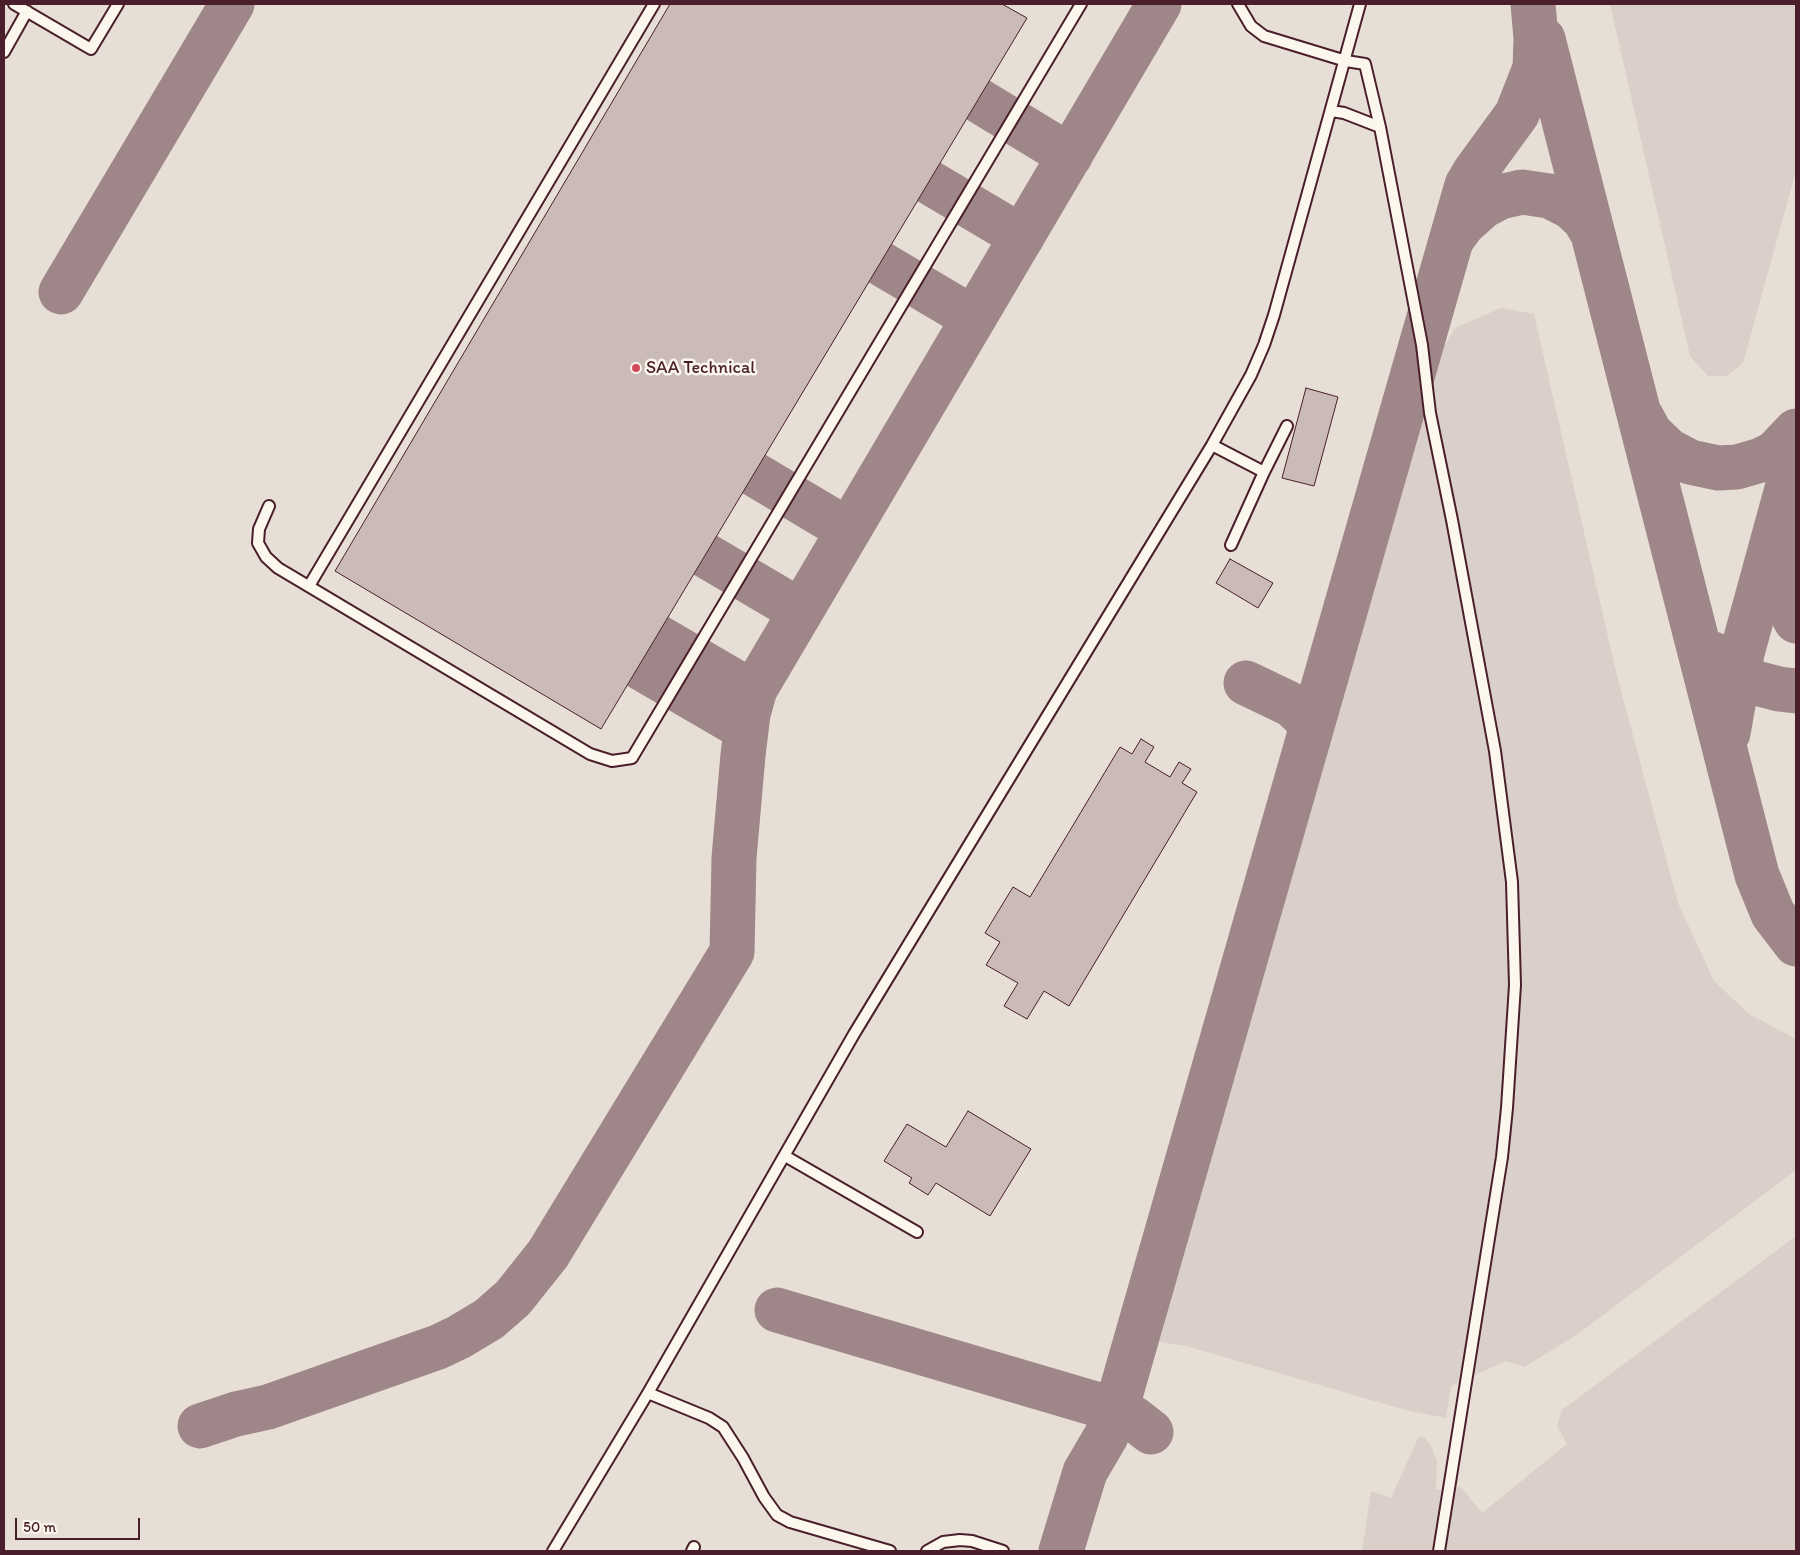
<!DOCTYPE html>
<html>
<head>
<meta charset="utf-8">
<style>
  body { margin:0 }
  #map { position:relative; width:1800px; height:1555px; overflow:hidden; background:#f4eee4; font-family:Itim,sans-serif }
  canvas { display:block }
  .frame { position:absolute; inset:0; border:5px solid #4a1f2b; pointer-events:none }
  .scale { position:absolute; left:15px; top:1518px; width:125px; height:22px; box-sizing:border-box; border:2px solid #4a1f2b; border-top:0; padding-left:6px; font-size:15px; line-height:18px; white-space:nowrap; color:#4a1f2b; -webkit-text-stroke:4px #fbf7ec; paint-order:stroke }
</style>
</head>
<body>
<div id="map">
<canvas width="1800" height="1555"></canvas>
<div class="frame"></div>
<div class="scale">50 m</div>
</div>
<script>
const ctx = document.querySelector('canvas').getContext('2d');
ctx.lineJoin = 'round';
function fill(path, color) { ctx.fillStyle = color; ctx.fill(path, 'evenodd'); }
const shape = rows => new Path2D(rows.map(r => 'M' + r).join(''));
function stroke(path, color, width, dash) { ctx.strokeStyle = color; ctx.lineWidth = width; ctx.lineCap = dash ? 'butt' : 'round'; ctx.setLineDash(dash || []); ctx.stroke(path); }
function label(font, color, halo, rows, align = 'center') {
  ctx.font = font + ' Itim,sans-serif'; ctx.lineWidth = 5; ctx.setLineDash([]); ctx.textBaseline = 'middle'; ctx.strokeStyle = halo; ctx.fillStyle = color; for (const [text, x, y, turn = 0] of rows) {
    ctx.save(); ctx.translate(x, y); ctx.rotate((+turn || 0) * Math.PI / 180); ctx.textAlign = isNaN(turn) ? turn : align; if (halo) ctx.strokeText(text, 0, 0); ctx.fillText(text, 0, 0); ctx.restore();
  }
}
fill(shape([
  [4,4,1796,4,1796,1551,4,1551]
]), '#e7dfd6');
fill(shape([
  [1610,4,1796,4,1796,171,1743,363,1727,376,1708,376,1690,356],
  [1501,308,1534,314,1617,676,1678,903,1714,981,1749,1014,1796,1039,1796,1170,1578,1334,1524,1367,1506,1361,1451,1386,1446,1418,1405,1410,1186,1346,1159,1342,1319,764,1443,348,1455,328],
  [1796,1236,1796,1551,1362,1551,1371,1491,1391,1498,1419,1436,1425,1438,1431,1446,1437,1461,1436,1489,1451,1492,1460,1486,1482,1513,1567,1444,1557,1426,1562,1410]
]), '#dbd0c9');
stroke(shape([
  [1543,39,1757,875,1773,914,1796,944],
  [978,100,1070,156],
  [929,182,1022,237],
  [1452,239,1463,224,1483,206,1500,197,1522,192,1549,196,1571,207,1584,219,1593,234],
  [880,263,973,318],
  [61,292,232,4],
  [1641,416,1650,433,1669,451,1690,462,1718,468,1737,467,1761,460,1775,453,1796,431],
  [754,474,848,530],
  [1773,547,1779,589,1796,621],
  [705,555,800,611],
  [656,636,754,693],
  [1713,654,1738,673,1756,683,1779,689,1796,691],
  [638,666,746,729],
  [1246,683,1292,705,1307,719,1310,733],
  [1728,733,1742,653,1796,456],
  [777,1310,1116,1410,1133,1418,1151,1432],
  [200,1426,236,1414,268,1407,438,1347,459,1337,489,1319,513,1298,548,1254,732,952,734,858,743,755,748,714,755,689,1159,4],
  [1061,1551,1085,1472,1106,1436,1116,1410,1467,185,1474,173,1517,114,1535,68,1536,38,1533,4]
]), '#9f8688', 45);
const building = shape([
  [670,4,1002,4,1027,18,601,729,335,571,670,4],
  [1306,388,1338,397,1314,486,1282,478,1306,388],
  [1230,559,1273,583,1258,608,1216,583,1230,559],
  [1141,739,1154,747,1145,762,1170,777,1179,762,1191,769,1182,783,1197,792,1069,1006,1044,991,1027,1019,1004,1006,1018,983,986,965,1000,942,985,933,1013,887,1030,897,1120,747,1132,754,1141,739],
  [968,1111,1031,1149,990,1216,936,1183,928,1195,909,1183,912,1178,884,1161,907,1124,946,1147,968,1111]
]);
fill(building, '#cabbb6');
stroke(building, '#4a1f2b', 1);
const lane = shape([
  [14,4,91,49,118,4],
  [1238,4,1251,26,1264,36,1346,61,1365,64,1380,127],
  [4,52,27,11],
  [1331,111,1344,113,1380,127,1422,345,1430,413,1452,520,1495,751,1512,882,1515,985,1507,1108,1502,1157,1439,1551],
  [1212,445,1264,472,1231,545],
  [1264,472,1287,426],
  [269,506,259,529,258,543,266,557,278,568,590,754,612,761,632,758,1081,4],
  [309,586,654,4],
  [785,1156,917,1232],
  [648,1393,709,1418,723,1427,743,1458,764,1497,777,1515,790,1522,890,1551],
  [553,1551,648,1393,854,1034,1212,445,1251,375,1264,345,1274,315,1360,4],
  [692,1551,694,1547],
  [927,1551,943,1542,960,1540,972,1541,1003,1551]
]);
stroke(lane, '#4a1f2b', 14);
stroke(lane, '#fbf7ec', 10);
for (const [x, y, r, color] of [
  [636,368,5,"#d1495b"]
]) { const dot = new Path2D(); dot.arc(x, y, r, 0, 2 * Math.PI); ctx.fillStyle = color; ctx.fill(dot); stroke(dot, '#fbf7ec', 2); }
label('18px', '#4a1f2b', '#fbf7ec', [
  ["SAA Technical",646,368]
], 'left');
</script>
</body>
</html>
